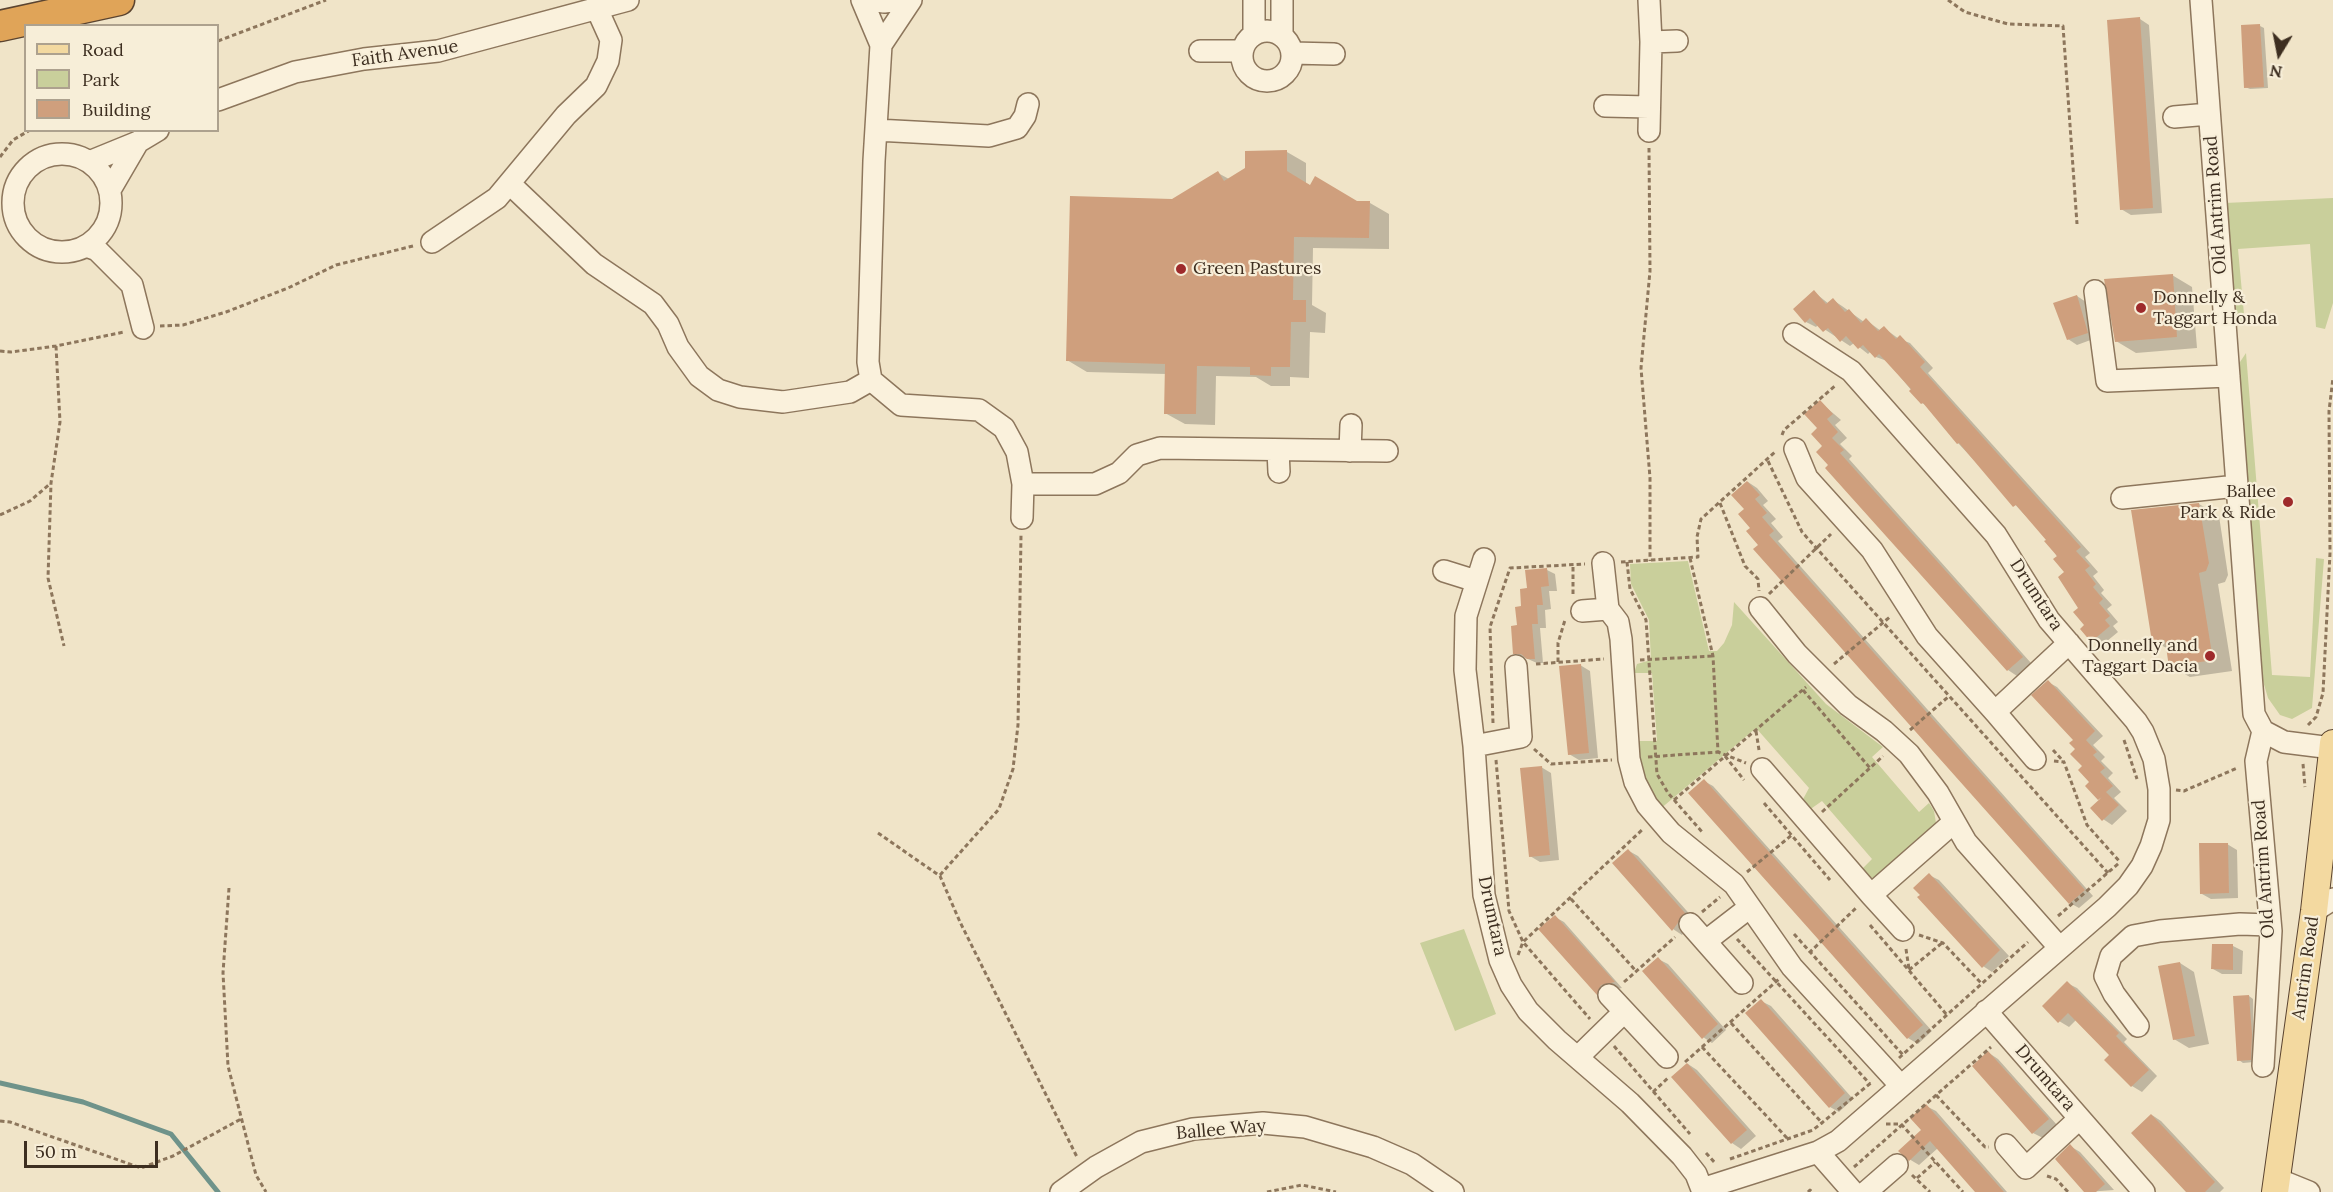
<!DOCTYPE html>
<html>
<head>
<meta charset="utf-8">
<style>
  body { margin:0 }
  #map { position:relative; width:2333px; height:1192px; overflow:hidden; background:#f0e4c8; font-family:Lora,serif }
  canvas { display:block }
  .legend { position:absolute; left:24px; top:24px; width:195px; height:108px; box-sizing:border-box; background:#f7eed8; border:2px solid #ada18e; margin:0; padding:8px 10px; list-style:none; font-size:18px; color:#3d2e20 }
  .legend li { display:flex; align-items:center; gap:12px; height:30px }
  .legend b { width:30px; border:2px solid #ada18e }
  .north { position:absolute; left:2249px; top:24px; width:60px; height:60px; -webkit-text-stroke:4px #f7eed8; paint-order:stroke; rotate:190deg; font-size:16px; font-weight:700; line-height:24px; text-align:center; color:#3d2e20 }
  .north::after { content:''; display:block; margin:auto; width:21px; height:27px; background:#3d2e20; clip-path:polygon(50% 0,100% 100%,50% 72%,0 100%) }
  .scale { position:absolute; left:24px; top:1141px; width:134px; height:27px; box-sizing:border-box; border:3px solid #3d2e20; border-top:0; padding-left:8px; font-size:18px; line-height:21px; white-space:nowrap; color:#3d2e20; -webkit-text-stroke:4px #f7eed8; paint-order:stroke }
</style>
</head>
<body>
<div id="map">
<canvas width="2333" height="1192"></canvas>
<ul class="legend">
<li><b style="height:8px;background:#f3d9a0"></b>Road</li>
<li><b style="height:16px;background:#c9cf9b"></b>Park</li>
<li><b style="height:16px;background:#cf9f7d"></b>Building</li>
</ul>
<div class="north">N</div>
<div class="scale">50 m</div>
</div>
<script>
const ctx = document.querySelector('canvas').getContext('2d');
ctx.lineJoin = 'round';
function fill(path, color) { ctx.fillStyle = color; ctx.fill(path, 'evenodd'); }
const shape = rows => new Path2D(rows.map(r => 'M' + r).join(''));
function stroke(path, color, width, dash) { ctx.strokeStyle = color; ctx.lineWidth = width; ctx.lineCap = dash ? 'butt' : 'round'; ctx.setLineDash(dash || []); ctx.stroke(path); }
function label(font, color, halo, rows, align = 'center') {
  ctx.font = font + ' Lora,serif'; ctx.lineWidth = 4.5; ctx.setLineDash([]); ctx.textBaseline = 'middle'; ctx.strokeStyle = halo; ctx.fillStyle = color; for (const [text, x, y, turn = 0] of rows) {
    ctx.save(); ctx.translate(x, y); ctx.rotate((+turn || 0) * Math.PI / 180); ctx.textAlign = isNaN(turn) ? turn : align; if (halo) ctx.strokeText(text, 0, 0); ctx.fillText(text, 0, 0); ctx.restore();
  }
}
fill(shape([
  [2333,198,2333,303,2325,329,2316,327,2310,244,2238,249,2245,325,2235,316,2225,203],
  [2246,353,2272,675,2310,677,2316,558,2324,559,2312,708,2292,719,2280,715,2268,698,2263,681,2238,365],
  [1688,561,1709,651,1717,651,1724,643,1732,625,1734,602,1826,704,1883,747,1872,757,1919,812,1929,803,1934,811,1936,823,1929,832,1877,878,1864,877,1859,872,1872,859,1822,801,1805,813,1801,803,1809,788,1756,728,1659,810,1646,793,1636,741,1657,741,1652,673,1634,673,1637,664,1651,660,1649,620,1631,584,1630,564],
  [1464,929,1496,1014,1455,1031,1420,943]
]), '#c9cf9b');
fill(shape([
  [2140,19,2149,25,2162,213,2131,215,2121,209],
  [2260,26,2264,28,2268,88,2250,89,2245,87],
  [1287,152,1306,163,1306,183,1311,186,1358,203,1370,203,1389,214,1389,249,1313,248,1312,305,1326,313,1325,333,1310,332,1309,378,1290,377,1290,386,1271,386,1256,377,1216,376,1215,425,1185,424,1165,413,1166,374,1087,372,1067,360,1173,200,1218,173,1229,179],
  [2172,275,2192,287,2197,348,2136,353,2116,341],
  [1814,292,1829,304,1833,300,1842,306,1864,322,1866,320,1881,331,1884,328,1899,339,1910,343,1933,368,1928,373,2090,553,2085,557,2098,572,2093,576,2104,590,2101,593,2112,605,2107,609,2118,622,2113,626,2118,632,2101,646,2092,641,2066,573,2048,540,1958,443,1929,407,1922,403,1887,361,1876,357,1871,351,1868,354,1854,343,1850,346,1818,325,1816,327,1806,322,1795,309],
  [2077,296,2086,302,2096,338,2077,345,2068,339],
  [1820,402,1841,420,1835,425,1847,438,1840,444,1852,456,1849,459,2031,663,2017,676,2008,670,1830,465,1819,429],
  [1748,482,1757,488,1768,501,1763,505,1776,519,1771,523,1783,537,1778,541,2093,896,2079,908,2070,903,1760,545,1746,509],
  [2199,504,2219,516,2228,575,2225,582,2218,584,2232,671,2190,677,2170,666,2168,649,2154,641],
  [1547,570,1555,574,1557,591,1549,591,1551,609,1545,610,1546,628,1540,628,1543,663,1537,663,1514,653,1529,589],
  [1580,665,1590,671,1598,758,1579,760,1569,754],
  [2048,682,2057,687,2103,736,2093,745,2105,757,2101,761,2113,773,2108,778,2121,792,2114,798,2127,811,2112,825,2103,819,2101,800],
  [1541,767,1551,773,1559,860,1540,862,1530,856],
  [1704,781,1713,786,1932,1031,1918,1044,1908,1038,1690,793],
  [2227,844,2237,850,2238,898,2211,899,2202,894],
  [1629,851,1638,856,1694,919,1682,935,1673,929],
  [1929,875,1939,880,2009,956,1992,972,1983,966,1922,895],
  [1555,917,1564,922,1622,988,1610,990,1606,999,1598,994,1541,930],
  [2213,946,2233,946,2243,951,2242,974,2222,974,2213,969],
  [1658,959,1668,964,1726,1030,1712,1043,1703,1037],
  [2180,963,2194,972,2209,1044,2189,1048,2174,1039],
  [2067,983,2077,988,2127,1039,2124,1042,2157,1076,2142,1092,2132,1086,2106,1060,2111,1055,2076,1020,2069,1027,2059,1021],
  [2249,996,2253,999,2254,1062,2243,1063,2239,1060],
  [1761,1001,1771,1006,1853,1099,1839,1112,1830,1107],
  [1989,1053,1998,1059,2057,1125,2043,1138,2033,1133],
  [1688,1064,1697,1070,1756,1136,1741,1149,1732,1143,1673,1077],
  [1926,1106,1936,1111,2007,1192,1977,1192,1938,1148,1919,1165,1909,1159,1923,1130],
  [2152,1115,2161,1121,2224,1188,2220,1192,2188,1192],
  [2070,1146,2080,1152,2114,1190,2086,1192]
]), '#0003');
stroke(shape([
  [0,1083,83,1102,171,1134,218,1192]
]), '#6f938a', 5);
fill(shape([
  [2140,17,2153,208,2120,210,2107,20],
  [2260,24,2264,87,2244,88,2241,25],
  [1287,150,1287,171,1310,185,1315,176,1357,201,1370,201,1369,238,1294,237,1293,300,1306,300,1306,322,1291,322,1290,367,1271,367,1271,376,1250,375,1250,367,1197,366,1196,414,1164,414,1165,364,1066,361,1070,196,1172,199,1218,171,1224,181,1245,168,1245,151],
  [2173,274,2177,337,2115,342,2104,279],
  [1814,290,1826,304,1833,298,1845,312,1849,309,1861,323,1866,318,1878,331,1884,326,1896,339,1900,335,1925,362,1920,367,2081,547,2076,551,2090,566,2085,570,2096,584,2093,587,2103,599,2099,603,2110,616,2105,620,2110,626,2091,642,2080,629,2084,625,2073,612,2078,608,2058,577,2064,572,2053,559,2057,556,2044,541,2046,540,2016,505,2013,507,1959,443,1957,444,1923,403,1921,404,1909,391,1911,389,1879,354,1875,358,1863,345,1858,349,1846,336,1840,342,1828,328,1823,332,1810,318,1805,323,1793,309],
  [2077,295,2088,333,2067,340,2053,303],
  [1820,400,1833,414,1827,419,1838,432,1832,438,1844,450,1840,453,2023,657,2007,671,1825,468,1828,465,1816,452,1822,446,1811,434,1817,428,1804,414],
  [1747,481,1760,495,1755,499,1767,513,1762,517,1774,531,1769,535,2085,890,2069,904,1753,549,1758,545,1746,531,1750,528,1738,514,1744,509,1731,495],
  [2199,503,2209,563,2206,571,2199,573,2213,660,2169,667,2165,640,2152,642,2131,510],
  [1547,568,1549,586,1541,587,1543,605,1537,605,1538,624,1532,624,1535,659,1527,659,1521,654,1513,654,1511,626,1517,625,1515,607,1521,606,1520,589,1527,588,1525,570],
  [1581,664,1589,753,1568,755,1559,666],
  [2048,680,2095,731,2086,740,2097,752,2093,755,2105,768,2100,772,2113,786,2106,792,2119,805,2102,821,2090,808,2102,797,2098,800,2085,786,2089,782,2078,770,2082,766,2070,754,2075,749,2069,743,2073,740,2031,695],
  [1542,766,1550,855,1529,857,1520,768],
  [1704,779,1923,1025,1907,1039,1688,793],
  [2199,843,2228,843,2229,893,2200,894],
  [1628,849,1685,913,1672,931,1612,863],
  [1929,873,2000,950,1982,968,1917,897,1920,895,1913,888],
  [1555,915,1615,982,1601,985,1597,995,1538,929],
  [2212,944,2233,944,2233,970,2211,969],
  [1658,957,1718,1024,1702,1039,1642,971],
  [2180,962,2195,1036,2173,1040,2158,966],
  [2067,981,2119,1033,2116,1036,2149,1070,2131,1087,2104,1060,2109,1055,2068,1013,2058,1023,2042,1006],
  [2249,995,2252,1034,2251,1060,2237,1061,2233,996],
  [1761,999,1845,1093,1829,1108,1745,1013],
  [1988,1051,2049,1119,2032,1134,1972,1066],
  [1687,1063,1747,1130,1731,1144,1671,1077],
  [1926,1104,1943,1123,2004,1192,1975,1192,1930,1141,1909,1161,1898,1151,1921,1130,1910,1118],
  [2151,1114,2215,1182,2205,1192,2186,1192,2131,1133],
  [2070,1144,2105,1184,2096,1192,2084,1192,2055,1159]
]), '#cf9f7d');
const minor = shape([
  [862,0,881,45,874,161,868,362,871,380,901,405,979,410,1004,428,1017,452,1023,484,1022,518],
  [871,0,884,2,900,0],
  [1649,0,1651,42,1649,131],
  [2201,0,2254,714,2263,731,2284,742,2332,748],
  '1242 56a25 25 0 1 1 50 0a25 25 0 1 1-50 0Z',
  [1254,34,1254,0],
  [1282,35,1282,0],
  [1651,42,1677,41],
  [881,45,911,0],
  [1200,51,1242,51],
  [1292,53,1334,54],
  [218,100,295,72,364,59,438,51,628,0],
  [1605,106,1649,107],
  [2174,117,2209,114],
  [876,130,989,136,1017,128,1025,116,1028,104],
  '13 203a49 49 0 1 1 98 0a49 49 0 1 1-98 0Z',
  [89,162,138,142,158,130],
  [510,184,594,264,653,304,668,324,678,347,699,376,718,390,740,397,783,402,850,392,871,380],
  [110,190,138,142],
  [432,242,497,198,566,115,596,86,608,61,611,40,597,9],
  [86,246,97,250,132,285,143,328],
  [2095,291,2107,381,2229,376],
  [1795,449,1807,478,1872,550,1927,636,1995,712,2069,643],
  [1278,450,1279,472],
  [1350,451,1351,425],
  [1023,484,1095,484,1119,473,1137,455,1160,448,1387,451],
  [2122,498,2237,486],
  [1484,559,1466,616,1465,670,1474,746,1484,895,1500,960,1511,985,1528,1011,1557,1040,1630,1103,1682,1156,1696,1174,1703,1192],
  [1603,563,1608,609,1618,622,1621,639,1629,759,1635,782,1647,805,1671,833,1734,884,1792,967,1901,1086],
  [1444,571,1476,581],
  [1760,608,1797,654,1848,705,1884,731,1909,754,1938,793,1966,842,2059,947],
  [1582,611,1608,609],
  [1995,712,2035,759],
  [2263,731,2256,761,2271,931,2263,1066],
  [1474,746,1521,737,1516,666],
  [1762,769,1871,895],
  [2314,911,2333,899],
  [1690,924,1742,983],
  [1903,930,1871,895,1953,823],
  [1706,941,1750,907],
  [1609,995,1667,1057],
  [1986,1011,2144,1192],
  [2138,1026,2114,994,2105,976,2111,956,2133,936,2160,931,2240,924,2270,925],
  [1578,1057,1624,1012],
  [2006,1145,2026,1168,2079,1119],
  [1818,1152,1853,1192],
  [2277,1179,2309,1192],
  [1702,1189,1818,1152,1838,1141,2107,907,2128,886,2142,866,2151,846,2159,820,2159,789,2154,759,2143,732,2136,721,2049,620,1996,535,1851,371,1794,334],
  [1061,1192,1096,1167,1141,1142,1193,1129,1263,1123,1305,1127,1373,1147,1412,1164,1453,1192],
  [1866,1192,1897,1165]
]);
const major = shape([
  [2275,1192,2314,911,2333,743]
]);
const highway = shape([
  [0,26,119,0]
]);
stroke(minor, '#8d765c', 24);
stroke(major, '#5b4430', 28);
stroke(highway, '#5b4430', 33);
stroke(shape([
  [1948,0,1965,12,2008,24,2063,26,2077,224],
  [218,41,326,0],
  [1649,148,1650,271,1641,368,1650,478,1650,561],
  [0,157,13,140,30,130],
  [160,326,183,325,226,312,288,288,336,265,413,246],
  [56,346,60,422,51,483,48,578,64,646],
  [0,351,11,352,56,346,124,332],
  [1782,435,1784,430,1836,385],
  [1768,461,1802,532,2108,873],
  [1720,503,1745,566,1758,579,1759,591],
  [0,515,30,501,51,483],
  [1690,558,1713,656,1718,752,1746,763],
  [1621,562,1698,557,1697,537,1701,519,1775,452],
  [1627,562,1630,589,1646,620,1657,774,1668,793,1703,833],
  [1573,594,1573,565],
  [1769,594,1831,534],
  [1640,660,1713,656],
  [1558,662,1558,643,1565,620],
  [1536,664,1604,659],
  [1834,664,1891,616],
  [1803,690,1870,768],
  [1493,723,1490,627,1510,568,1585,564],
  [2308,725,2316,717,2323,693,2330,553,2329,411,2333,378],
  [1910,730,1948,697],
  [1756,731,1759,750],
  [2124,740,2137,779],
  [1534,749,1551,764,1612,760],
  [2053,750,2064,762],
  [1725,756,1744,780],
  [1648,757,1718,752],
  [1496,760,1509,911,1523,942,1590,1019],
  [2054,761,2064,762,2087,825,2120,862],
  [2303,764,2305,787],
  [2176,790,2184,791,2237,768],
  [1674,800,1806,687],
  [1764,803,1830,880],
  [1822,812,1883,756],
  [878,833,940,876,960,922,1077,1157],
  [1747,872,1793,834],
  [940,875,999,809,1013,769,1018,725,1021,535],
  [229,888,223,973,228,1066,256,1175,266,1192],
  [1571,899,1636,971],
  [1702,912,1720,897],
  [2058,916,2119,863],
  [1870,925,1947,1015],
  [1794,934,1903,1055],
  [1919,935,1943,943,1982,984],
  [1737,939,1870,1084],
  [1906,949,1909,969],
  [1809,953,1856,908],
  [1518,955,1523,942,1643,829],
  [1909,970,1942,943],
  [1624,982,1675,937],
  [1731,1023,1823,1124],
  [1614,1046,1690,1134],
  [1702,1047,1787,1138],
  [1899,1058,2028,942],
  [1685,1062,1779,979],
  [1653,1092,1669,1077],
  [1936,1095,1985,1147,1989,1147],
  [0,1121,10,1122,141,1168,173,1156,241,1119],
  [1886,1124,1901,1124,1963,1192],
  [1706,1153,1716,1164],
  [1730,1159,1813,1130,1872,1082],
  [1854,1167,1991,1047],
  [1912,1175,1930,1192],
  [2047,1176,2056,1179,2068,1192],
  [1917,1178,1935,1162],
  [1267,1192,1302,1185,1336,1192],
  [1808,1192,1810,1190,1812,1192]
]), '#8d765c', 3, [4.5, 3]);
stroke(minor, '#faf1dc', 21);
stroke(major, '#f3d9a0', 26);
stroke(highway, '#e0a458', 30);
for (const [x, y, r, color] of [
  [1181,269,6,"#9e2a2b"],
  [2141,308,6,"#9e2a2b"],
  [2288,502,6,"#9e2a2b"],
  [2210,656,6,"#9e2a2b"]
]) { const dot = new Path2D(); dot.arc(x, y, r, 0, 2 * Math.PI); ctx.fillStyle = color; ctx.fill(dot); stroke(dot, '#f7eed8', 2); }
label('18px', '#3d2e20', '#f7eed8', [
  ["Faith Avenue",405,54,-8],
  ["Old Antrim Road",2216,205,-94],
  ["Drumtara",2036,595,57],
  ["Old Antrim Road",2264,869,-94],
  ["Drumtara",1492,916,78],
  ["Antrim Road",2306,968,-82],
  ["Drumtara",2045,1078,49],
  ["Ballee Way",1221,1130,-5]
]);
label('18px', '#3d2e20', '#f7eed8', [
  ["Green Pastures",1193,269],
  ["Donnelly &",2153,298],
  ["Taggart Honda",2153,319],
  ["Ballee",2276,492,"right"],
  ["Park & Ride",2276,513,"right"],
  ["Donnelly and",2198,646,"right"],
  ["Taggart Dacia",2198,667,"right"]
], 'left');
</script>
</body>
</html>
